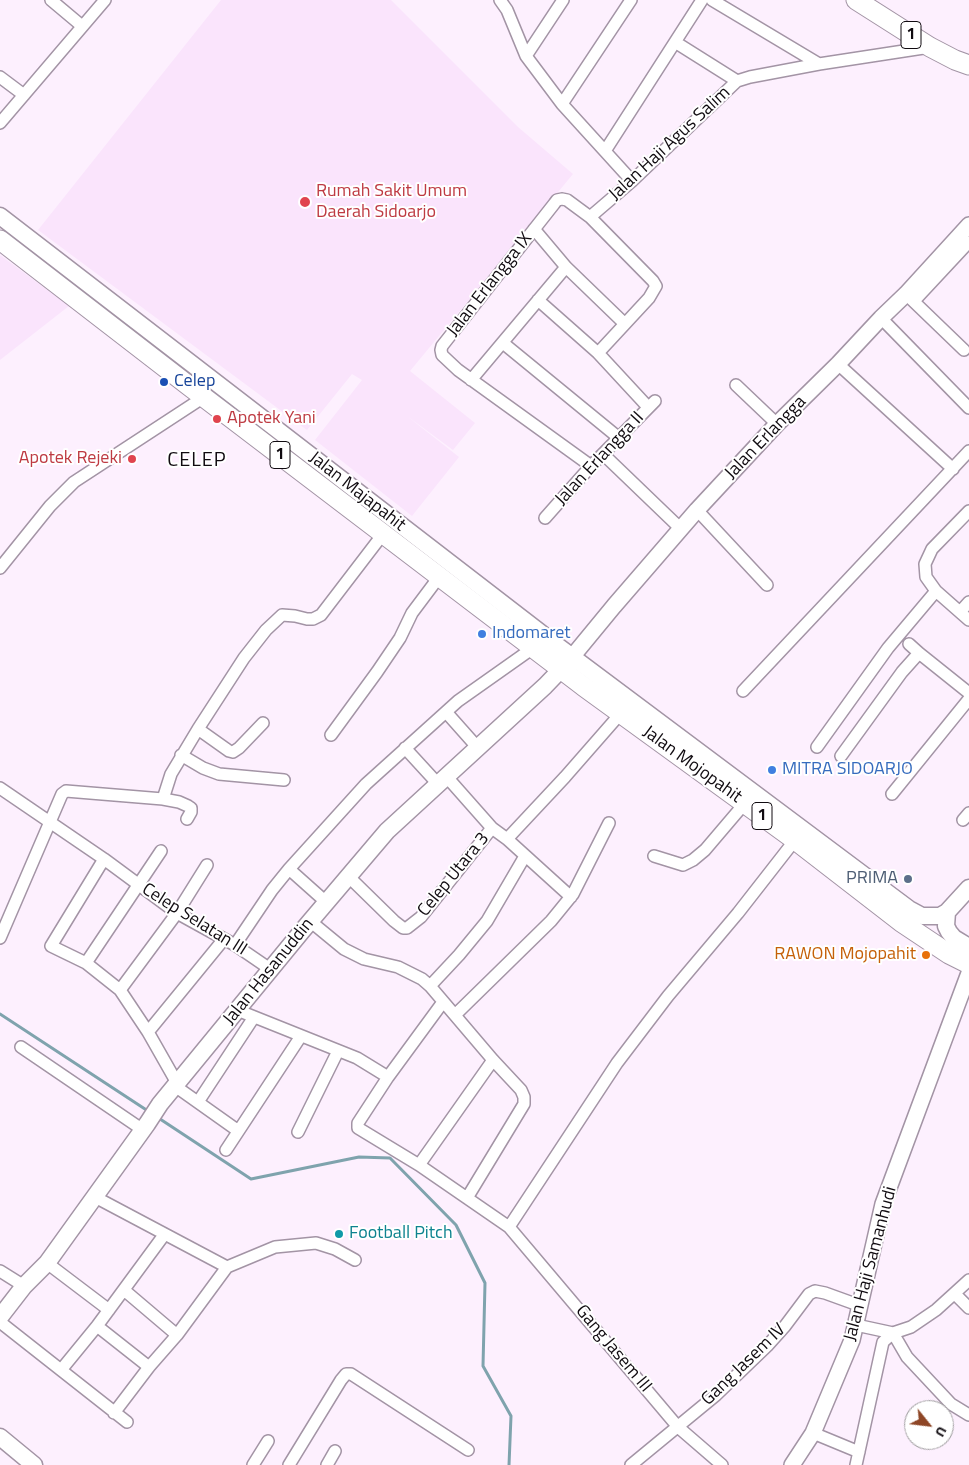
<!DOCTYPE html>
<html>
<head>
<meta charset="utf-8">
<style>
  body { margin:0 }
  #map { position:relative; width:969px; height:1465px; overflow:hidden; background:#fdf0fe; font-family:"Titillium Web",sans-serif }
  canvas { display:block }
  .north { position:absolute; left:904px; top:1400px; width:50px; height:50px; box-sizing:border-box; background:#fff; border:1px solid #9f9d9f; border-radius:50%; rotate:119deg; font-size:14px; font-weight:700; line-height:20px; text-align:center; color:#100b10 }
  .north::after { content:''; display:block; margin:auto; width:18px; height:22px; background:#8e4626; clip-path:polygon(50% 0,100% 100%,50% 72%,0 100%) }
</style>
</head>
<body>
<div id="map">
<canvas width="969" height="1465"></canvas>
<div class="north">U</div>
</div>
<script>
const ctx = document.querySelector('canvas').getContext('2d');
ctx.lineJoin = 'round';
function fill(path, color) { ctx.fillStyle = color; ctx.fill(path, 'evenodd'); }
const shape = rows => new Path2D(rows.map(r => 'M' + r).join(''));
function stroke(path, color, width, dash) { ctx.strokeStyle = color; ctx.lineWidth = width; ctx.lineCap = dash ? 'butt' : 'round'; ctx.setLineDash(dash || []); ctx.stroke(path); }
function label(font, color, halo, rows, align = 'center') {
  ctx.font = font + ' "Titillium Web",sans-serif'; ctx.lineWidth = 4; ctx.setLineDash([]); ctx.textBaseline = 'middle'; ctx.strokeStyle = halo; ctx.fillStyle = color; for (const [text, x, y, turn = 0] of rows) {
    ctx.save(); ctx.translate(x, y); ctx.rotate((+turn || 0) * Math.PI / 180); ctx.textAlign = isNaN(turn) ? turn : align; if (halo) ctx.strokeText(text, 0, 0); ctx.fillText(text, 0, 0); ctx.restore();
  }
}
fill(shape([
  [221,0,391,0,518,127,573,174,410,371,475,423,453,450,407,416,459,457,412,516,315,440,362,380,352,374,307,430,38,230],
  [0,255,69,306,0,360]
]), '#fae4fc');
stroke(shape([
  [0,1014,148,1111],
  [157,1117,251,1179,359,1157,390,1158,456,1225,485,1283,483,1366,511,1416,509,1465]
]), '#7fa3ad', 3);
const minor = shape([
  [51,0,82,26],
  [500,0,507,10,526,56,562,104,632,181],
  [712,0,819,64],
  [675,42,737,81],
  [526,56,563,0],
  [0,77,24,95],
  [562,104,631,0],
  [0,123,105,0],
  [605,151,702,0],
  [590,217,632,181,737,81,750,77,819,64,930,47],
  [534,229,566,267,625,324],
  [909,297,964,350],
  [538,300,598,353,648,407],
  [914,301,969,242],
  [881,318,969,408],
  [503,343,619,438],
  [838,364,953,469],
  [471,380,566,267],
  [736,385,777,424],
  [603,454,681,529],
  [591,466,458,370,442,355,441,350,442,346,554,204,557,200,562,199,567,200,590,217,653,281,656,286,649,298,598,353],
  [697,510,767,585],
  [969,511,932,549,925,564,926,577,936,591,969,620],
  [545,518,591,466,655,401],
  [0,568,50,506,74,482,204,397],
  [960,612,969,602],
  [909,644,919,653],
  [743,691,969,451],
  [446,712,478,748],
  [263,723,239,748,233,752,229,751,198,729,244,658,266,630,282,615,295,616,307,619,313,619,321,615,383,534],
  [331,735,377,672,400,638,412,613,439,577],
  [817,747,888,648,936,591],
  [405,748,438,784],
  [181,755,203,768,219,774,284,780],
  [841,756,902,672,919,653,969,693],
  [446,776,492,828,507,839,571,897],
  [0,788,104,859],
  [892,794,969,699],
  [163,799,171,774,198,729],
  [963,820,969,813],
  [507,839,565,777,621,713],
  [654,856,683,865,693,860,705,850,745,803],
  [289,869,326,902],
  [348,876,394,921,403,928,407,928,421,917,492,828],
  [310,921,344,949,364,959,398,967,422,979,430,986,493,1060,521,1090,524,1097,524,1104,467,1198],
  [0,938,62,794,66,791,163,799,179,802,188,806,191,808,191,812,187,819],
  [235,945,272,890,289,869,366,784,458,701,533,648],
  [86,963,161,851],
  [430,986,459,955,487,921,525,856],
  [120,990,177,913,207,865],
  [443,1002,388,1077,358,1123,358,1128,419,1165,509,1227,678,1427,722,1465],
  [237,1010,357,1058,388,1077],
  [455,1015,551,921,573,894,609,823],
  [148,1032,224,939],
  [21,1047,143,1130],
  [177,1083,148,1032,120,990,86,963,51,946,104,859,177,913,235,945,270,969],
  [175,1086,237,1130],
  [198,1102,254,1017],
  [298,1132,338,1051],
  [226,1150,301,1036],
  [419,1165,493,1060],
  [95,1197,227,1267],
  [509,1227,617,1063,668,996,738,913,795,840],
  [47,1263,109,1310],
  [0,1271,24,1286],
  [124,1290,177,1335],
  [955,1294,969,1308],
  [0,1322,127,1422],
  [856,1325,893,1333],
  [97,1326,149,1367],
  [893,1333,907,1357,951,1404,969,1415],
  [61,1370,97,1326,164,1235],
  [114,1413,149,1367,177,1335,227,1267,275,1247,316,1243,335,1249,355,1260],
  [813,1433,859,1452],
  [253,1465,268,1441],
  [289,1465,341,1380,346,1374,351,1374,468,1450],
  [327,1465,335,1451],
  [631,1465,716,1395,767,1346,785,1326,809,1294,815,1291,825,1293,861,1306],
  [856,1465,883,1342,893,1333,911,1327,936,1310,969,1280]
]);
const tertiary = shape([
  [572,657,614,606,697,510,777,424,838,364,881,318,906,294,969,225],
  [792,1465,813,1433,852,1340,883,1204,969,973]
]);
const secondary = shape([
  [0,216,559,647,909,909,922,916,940,916,947,912,969,888],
  [947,912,946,926,949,932,954,938,969,947],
  [0,1317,24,1286,47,1263,147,1124,160,1104,302,931,387,831,545,686,569,661],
  [0,1437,34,1465]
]);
const trunk = shape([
  [856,0,930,47,955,60,969,65],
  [0,240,189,386,583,686,795,840,901,922,949,954,969,964]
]);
stroke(minor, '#a394a5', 14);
stroke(tertiary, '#a394a5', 18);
stroke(secondary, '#a394a5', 19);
stroke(trunk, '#a394a5', 21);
stroke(minor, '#fff', 11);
stroke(tertiary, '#fff', 15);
stroke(secondary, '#fff', 16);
stroke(trunk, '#fff', 19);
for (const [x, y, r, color] of [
  [305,202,6,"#e0444e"],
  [164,382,5,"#1a4fb4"],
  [217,419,5,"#e0444e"],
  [132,459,5,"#e0444e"],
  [482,634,5,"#3f7fe0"],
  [772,770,5,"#3f7fe0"],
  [908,879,5,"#5c6f8a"],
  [926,955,5,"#e8710a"],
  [339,1234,5,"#0f9aa8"]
]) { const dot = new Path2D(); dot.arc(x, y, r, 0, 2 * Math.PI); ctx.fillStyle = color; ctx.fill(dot); stroke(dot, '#fff', 2); }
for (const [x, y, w] of [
  [911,35,20],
  [280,455,20],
  [762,816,20]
]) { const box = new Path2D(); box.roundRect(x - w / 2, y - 13.5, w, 27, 4); ctx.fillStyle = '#fff'; ctx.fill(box); stroke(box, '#100b10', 1); }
label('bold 16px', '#100b10', null, [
  ["1",911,35],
  ["1",280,455],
  ["1",762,816]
]);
label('18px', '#100b10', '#fff', [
  ["Jalan Haji Agus Salim",670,144,-43],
  ["Jalan Erlangga IX",490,285,-52],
  ["Jalan Erlangga",766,438,-46],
  ["Jalan Erlangga II",600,459,-47],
  ["Jalan Majapahit",357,492,38],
  ["Jalan Mojopahit",692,765,36],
  ["Celep Utara 3",454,875,-51],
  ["Celep Selatan III",194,920,32],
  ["Jalan Hasanuddin",269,972,-51],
  ["Jalan Haji Samanhudi",871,1264,-75],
  ["Gang Jasem III",613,1349,50],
  ["Gang Jasem IV",744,1365,-44]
]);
label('18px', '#be3a42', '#fff', [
  ["Rumah Sakit Umum",316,192],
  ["Daerah Sidoarjo",316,213],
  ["Apotek Yani",227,419],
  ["Apotek Rejeki",122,459,"right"]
], 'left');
label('18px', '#164399', '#fff', [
  ["Celep",174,382]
], 'left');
label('18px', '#366cbe', '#fff', [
  ["Indomaret",492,634],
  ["MITRA SIDOARJO",782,770]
], 'left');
label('18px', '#4e5e75', '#fff', [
  ["PRIMA",898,879]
], 'right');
label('18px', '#c56008', '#fff', [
  ["RAWON Mojopahit",916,955]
], 'right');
label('18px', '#0d838f', '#fff', [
  ["Football Pitch",349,1234]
], 'left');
ctx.letterSpacing = '1px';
label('20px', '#100b10', '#fff', [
  ["CELEP",197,461]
]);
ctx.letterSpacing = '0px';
</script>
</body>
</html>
